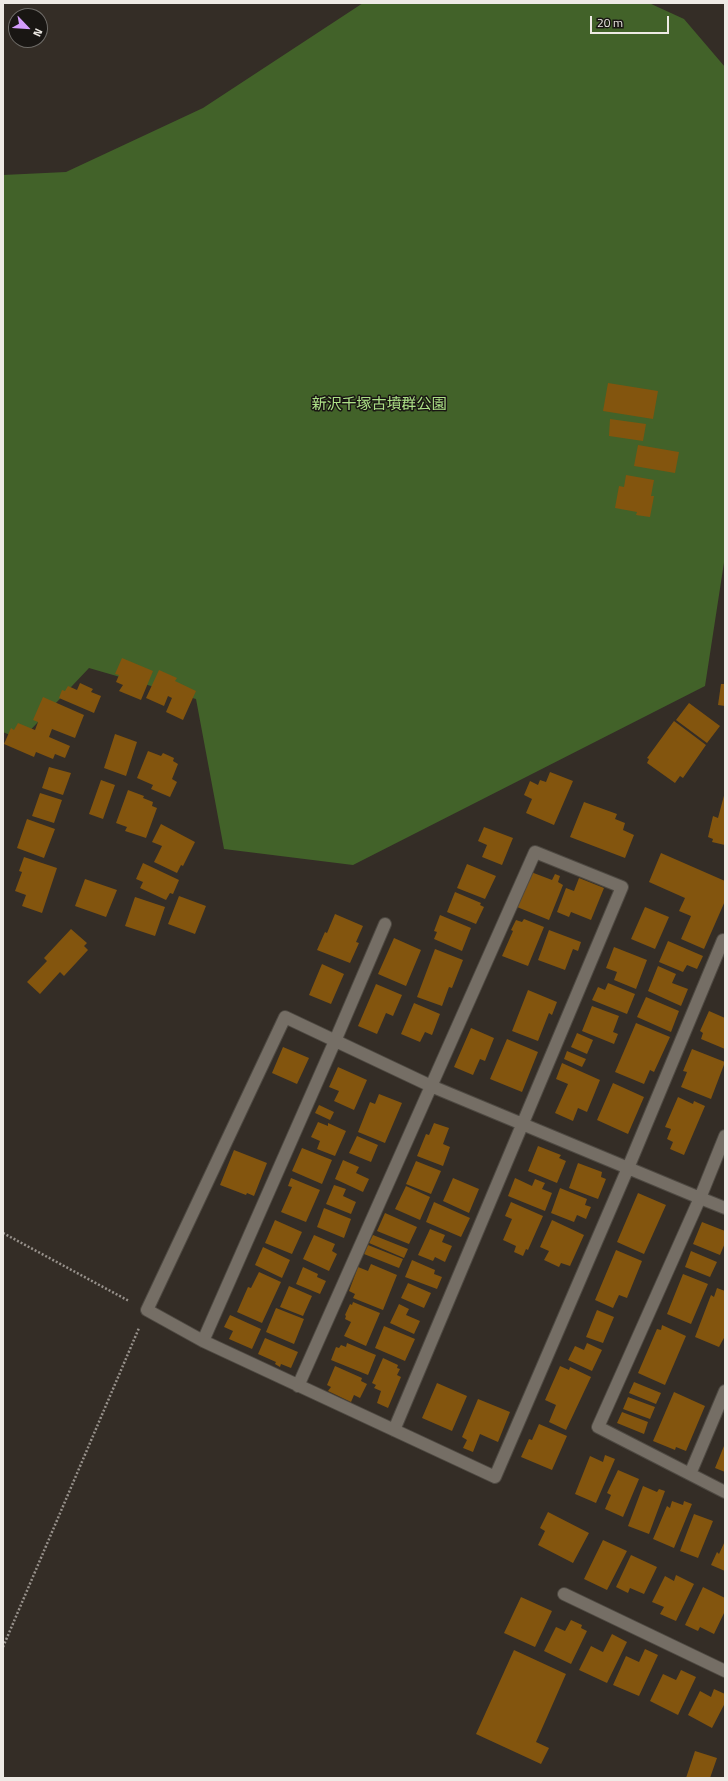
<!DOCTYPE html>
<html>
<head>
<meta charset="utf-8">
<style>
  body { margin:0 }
  #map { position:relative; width:728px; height:1781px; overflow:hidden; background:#342d26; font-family:"Titillium Web",sans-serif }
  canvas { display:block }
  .frame { position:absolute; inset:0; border:4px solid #eeeae5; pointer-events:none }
  .north { position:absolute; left:8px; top:8px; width:40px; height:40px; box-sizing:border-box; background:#191613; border:1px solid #6e6b67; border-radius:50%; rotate:115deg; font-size:11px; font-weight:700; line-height:16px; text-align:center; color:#eeeae5 }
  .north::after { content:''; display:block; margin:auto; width:14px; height:18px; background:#d39cfc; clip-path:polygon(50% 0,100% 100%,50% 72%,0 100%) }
  .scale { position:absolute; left:590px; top:16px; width:79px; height:18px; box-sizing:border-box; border:2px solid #eeeae5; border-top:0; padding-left:5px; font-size:12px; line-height:14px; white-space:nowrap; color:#eeeae5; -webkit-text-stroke:3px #191613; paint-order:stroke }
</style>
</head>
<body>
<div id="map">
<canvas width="728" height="1781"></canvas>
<div class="frame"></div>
<div class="north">N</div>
<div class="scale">20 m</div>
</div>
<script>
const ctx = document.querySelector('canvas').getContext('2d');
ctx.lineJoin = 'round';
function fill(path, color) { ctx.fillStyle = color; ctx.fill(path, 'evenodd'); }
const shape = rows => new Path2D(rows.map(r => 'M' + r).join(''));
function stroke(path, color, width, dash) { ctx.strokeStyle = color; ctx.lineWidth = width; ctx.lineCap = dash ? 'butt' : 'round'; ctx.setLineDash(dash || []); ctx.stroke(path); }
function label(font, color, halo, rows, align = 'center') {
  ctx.font = font + ' "Titillium Web","Noto Sans JP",sans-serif'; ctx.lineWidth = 3; ctx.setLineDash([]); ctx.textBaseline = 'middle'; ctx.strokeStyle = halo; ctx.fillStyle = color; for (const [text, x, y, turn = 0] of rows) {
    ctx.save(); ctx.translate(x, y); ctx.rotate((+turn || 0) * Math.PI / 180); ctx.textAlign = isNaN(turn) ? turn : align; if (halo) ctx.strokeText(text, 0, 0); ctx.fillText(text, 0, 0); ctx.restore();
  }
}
fill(shape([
  [363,3,649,3,684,19,725,67,725,556,705,686,353,865,224,849,196,699,89,668,21,740,3,732,3,175,66,172,203,108]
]), '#426229');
fill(shape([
  [608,383,658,391,653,419,603,411],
  [610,419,646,424,643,441,609,436],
  [638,445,679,452,675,473,634,466],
  [626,475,654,480,651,496,654,496,650,517,636,515,637,512,615,508,619,486,624,487],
  [122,658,153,671,141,700,119,691,123,685,116,682,119,675,115,674],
  [159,670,177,678,175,681,196,691,183,720,166,712,172,698,168,696,164,706,146,698],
  [80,683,93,689,91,692,101,696,94,713,59,698,62,690,65,691,68,686,77,690],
  [721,684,725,684,725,706,718,705],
  [43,697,84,715,75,738,52,729,49,737,70,746,65,758,55,754,53,759,36,752,34,757,4,744,11,728,14,730,18,723,35,730,38,722,33,720],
  [689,703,720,726,707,743,676,720],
  [674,721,706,745,683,778,680,776,675,783,647,763,649,759,647,758],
  [115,734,137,742,126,776,104,768],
  [148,751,161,756,163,753,174,758,173,761,178,764,172,779,177,782,170,797,151,789,153,785,137,778],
  [49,767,71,773,63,795,42,788],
  [550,772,573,781,554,825,526,813,532,799,524,795,530,781,538,785,540,780,546,782],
  [101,780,115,785,103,819,89,814],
  [128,790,144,796,143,798,153,802,152,806,157,808,146,838,125,831,127,827,116,823],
  [725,792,725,845,712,842,713,839,708,837,713,816,718,818],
  [40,793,62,800,54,823,32,816],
  [584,802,617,814,615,819,625,823,623,830,634,835,625,858,570,837],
  [27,819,55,829,44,858,17,848],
  [161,824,195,842,183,866,181,865,177,873,154,862,162,846,152,842],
  [484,827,513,838,502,865,482,857,487,845,478,841],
  [661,853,725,881,725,901,704,949,681,939,691,916,679,911,685,898,649,882],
  [24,857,57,868,42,913,22,906,26,895,15,891,22,872,19,871],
  [143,863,179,880,173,894,170,893,166,900,140,888,143,882,136,879],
  [467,864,496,876,485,899,457,888],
  [531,872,552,880,555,874,560,876,558,882,563,885,549,920,517,907],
  [579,878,604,888,591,920,571,912,569,917,557,912,566,888,574,891],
  [85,879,117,890,106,917,75,906],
  [455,892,481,903,480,905,484,907,476,924,447,912],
  [179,896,206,906,195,934,168,924],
  [135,897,165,907,155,936,125,926],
  [645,907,669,917,655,949,631,939],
  [335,914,363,926,356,942,359,943,350,963,317,950,325,932,327,933],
  [440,915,471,928,462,951,434,939,437,932,434,931],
  [524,919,544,927,528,966,502,956,513,931,511,930,516,920,522,922],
  [71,929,87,943,84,946,88,950,64,976,60,972,40,994,27,982,47,961,44,958],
  [549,930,581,942,578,951,573,949,565,970,538,960],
  [394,938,421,950,406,986,378,974],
  [668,941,703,956,697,969,687,965,683,972,659,962],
  [614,947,647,960,636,989,614,980,617,972,606,968],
  [435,949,463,960,452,988,449,987,442,1006,417,997],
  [322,964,344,974,331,1004,309,995],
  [658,966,676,974,672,983,688,989,681,1006,648,991],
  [608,983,635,994,627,1014,592,1000,598,987,605,990],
  [376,984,402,995,393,1016,386,1013,377,1034,358,1026],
  [528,990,557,1002,552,1015,549,1013,538,1041,512,1031],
  [646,997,679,1011,671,1032,637,1017],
  [414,1003,440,1014,432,1035,425,1032,420,1042,401,1034],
  [592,1006,619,1016,613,1032,618,1034,614,1044,582,1031],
  [709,1011,725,1018,725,1049,701,1039,703,1033,700,1031],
  [636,1023,670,1037,654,1072,650,1070,644,1084,615,1072],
  [471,1028,494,1038,485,1061,480,1059,473,1075,454,1067],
  [577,1033,593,1040,587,1054,571,1047],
  [507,1039,538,1052,522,1092,490,1079],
  [283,1047,309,1058,297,1084,272,1073],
  [692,1049,725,1062,711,1099,681,1087,687,1072,683,1071],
  [567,1051,586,1059,582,1067,564,1059],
  [562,1063,600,1080,587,1112,578,1108,573,1121,555,1113,568,1084,556,1079],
  [338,1067,367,1080,354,1110,334,1101,339,1091,329,1087],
  [613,1083,644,1097,628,1134,597,1120],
  [379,1094,402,1103,385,1143,358,1132,370,1102,375,1104],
  [678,1097,693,1104,694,1101,705,1106,684,1155,670,1149,673,1142,667,1139,671,1129,665,1127],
  [319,1105,334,1112,330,1120,315,1113],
  [318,1122,328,1126,328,1123,346,1131,335,1156,317,1149,320,1141,311,1137],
  [434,1123,449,1128,443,1144,450,1147,443,1166,417,1156,426,1134,429,1135],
  [357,1136,378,1145,371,1162,349,1153],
  [538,1146,561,1155,559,1158,566,1161,557,1183,528,1171],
  [302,1148,332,1160,322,1184,292,1171],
  [234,1150,267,1163,254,1196,247,1193,246,1195,220,1185],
  [343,1160,359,1167,356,1173,369,1179,363,1192,335,1179],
  [416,1161,441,1171,431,1194,406,1184],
  [578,1163,602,1172,601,1177,606,1179,598,1199,569,1188],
  [291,1178,320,1190,306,1222,281,1212,292,1187,288,1186],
  [453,1178,479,1189,469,1213,443,1201],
  [515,1178,532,1186,535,1179,545,1183,542,1189,552,1193,545,1211,508,1196],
  [334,1185,346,1189,343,1196,356,1202,351,1214,326,1204],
  [406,1186,430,1197,420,1220,395,1209],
  [560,1188,587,1199,585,1205,591,1207,586,1219,577,1215,574,1222,551,1213],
  [638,1193,666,1205,644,1254,617,1242],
  [434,1202,470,1218,461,1237,426,1222],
  [511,1202,543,1216,528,1250,526,1249,523,1256,514,1252,516,1246,503,1240,512,1219,505,1216],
  [324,1208,351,1219,344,1238,317,1227],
  [385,1213,417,1227,409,1244,377,1231],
  [275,1220,302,1232,292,1254,265,1243],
  [552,1220,584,1235,570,1266,561,1263,559,1267,544,1260,549,1251,540,1247],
  [702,1222,725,1231,725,1243,720,1255,693,1244],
  [430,1229,445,1235,442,1242,452,1246,445,1262,435,1257,433,1261,418,1255],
  [314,1235,335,1244,332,1251,337,1254,329,1271,303,1259],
  [373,1235,408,1249,404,1258,369,1243],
  [368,1245,403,1259,399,1268,364,1254],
  [263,1247,290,1260,282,1278,255,1265],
  [616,1250,642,1261,627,1298,619,1295,613,1308,595,1300],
  [691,1251,717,1262,710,1277,685,1267],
  [412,1260,435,1270,434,1274,442,1277,437,1289,405,1277],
  [371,1264,397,1275,383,1310,353,1298,355,1294,349,1291,358,1267,368,1271],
  [303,1267,318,1274,317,1277,326,1281,320,1294,296,1284],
  [259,1272,281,1282,262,1323,237,1312,248,1287,251,1288],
  [683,1274,708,1284,691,1324,667,1314],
  [408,1283,431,1293,424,1308,401,1298],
  [289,1286,312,1296,303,1316,280,1307],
  [717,1288,725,1291,725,1336,719,1347,695,1337,711,1295,714,1297],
  [353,1302,380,1313,366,1346,344,1336,351,1322,345,1319,346,1316,345,1315,350,1304,352,1305],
  [399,1304,409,1309,406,1315,420,1321,414,1334,390,1323],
  [276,1308,304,1319,294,1344,266,1332],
  [597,1310,614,1317,603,1343,586,1337],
  [230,1315,261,1329,252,1349,229,1339,233,1331,224,1327],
  [662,1325,686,1336,665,1385,638,1373,657,1329,661,1330],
  [384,1326,415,1339,405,1361,375,1348],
  [265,1338,298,1352,291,1368,281,1364,280,1367,275,1364,276,1362,258,1354],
  [347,1343,376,1355,368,1375,331,1360,336,1347,339,1348,341,1345,346,1347],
  [587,1343,602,1350,592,1371,568,1360,575,1346,584,1350],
  [383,1358,398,1365,397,1368,400,1369,397,1375,401,1377,388,1408,377,1403,381,1391,374,1388,376,1385,372,1383],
  [335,1366,362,1378,361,1381,367,1384,360,1398,354,1395,351,1402,328,1391,331,1387,327,1385],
  [560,1366,569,1370,570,1367,591,1377,566,1430,549,1422,556,1405,545,1400],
  [634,1382,661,1393,656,1404,629,1393],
  [437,1383,467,1396,452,1431,422,1418],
  [674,1392,705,1406,686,1451,676,1447,675,1450,653,1441],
  [628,1397,655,1407,650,1419,623,1409],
  [478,1399,510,1412,498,1442,480,1434,473,1452,463,1448,467,1440,462,1437],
  [622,1412,648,1422,644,1434,617,1423],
  [539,1424,567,1436,552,1470,521,1457,529,1439,532,1440],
  [724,1446,725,1446,725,1472,715,1468],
  [605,1455,615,1459,596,1503,575,1494,590,1456,603,1462],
  [618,1470,639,1479,623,1517,605,1509,611,1495,607,1493],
  [643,1486,657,1492,659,1489,665,1491,649,1534,628,1526],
  [672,1501,683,1505,684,1501,692,1504,674,1548,653,1539,667,1506,670,1508],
  [548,1512,589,1533,573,1563,538,1545,545,1531,540,1528],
  [694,1514,713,1521,698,1558,680,1551],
  [603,1540,627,1551,607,1590,584,1579],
  [725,1541,725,1571,711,1565,717,1552,719,1554],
  [631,1555,657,1567,644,1594,630,1588,628,1593,616,1587],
  [676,1575,694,1584,676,1621,660,1614,664,1607,652,1602,665,1576,674,1581],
  [703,1587,725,1598,725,1611,714,1634,700,1627,698,1631,685,1625],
  [521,1597,552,1611,535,1647,504,1633],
  [571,1620,582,1625,581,1628,587,1631,571,1664,544,1651,556,1627,565,1631],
  [612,1634,627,1642,607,1683,579,1670,591,1646,603,1652],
  [645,1649,658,1655,639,1696,613,1685,626,1656,639,1662],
  [514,1650,566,1674,536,1742,549,1748,541,1764,476,1734],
  [681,1670,696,1677,678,1715,650,1701,663,1674,676,1680],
  [714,1689,725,1694,725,1703,712,1728,688,1715,700,1691,711,1697],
  [695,1751,717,1758,710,1778,686,1778]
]), '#83550e');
const minor = shape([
  [723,940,628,1168,495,1477,203,1341,147,1310,285,1017,431,1086,628,1168,700,1198,725,1208],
  [725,1136,700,1198,598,1427,725,1492],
  [203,1341,335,1041,385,924],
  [298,1386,535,852,622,887,394,1430],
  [690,1474,725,1391],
  [564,1594,725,1671]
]);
stroke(minor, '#4e4942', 14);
stroke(shape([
  [3,1233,129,1301],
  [3,1647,139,1328]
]), '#97918b', 2.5, [2, 2]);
stroke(minor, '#756e65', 12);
label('15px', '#ade187', '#191613', [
  ["新沢千塚古墳群公園",379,405]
]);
</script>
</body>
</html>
